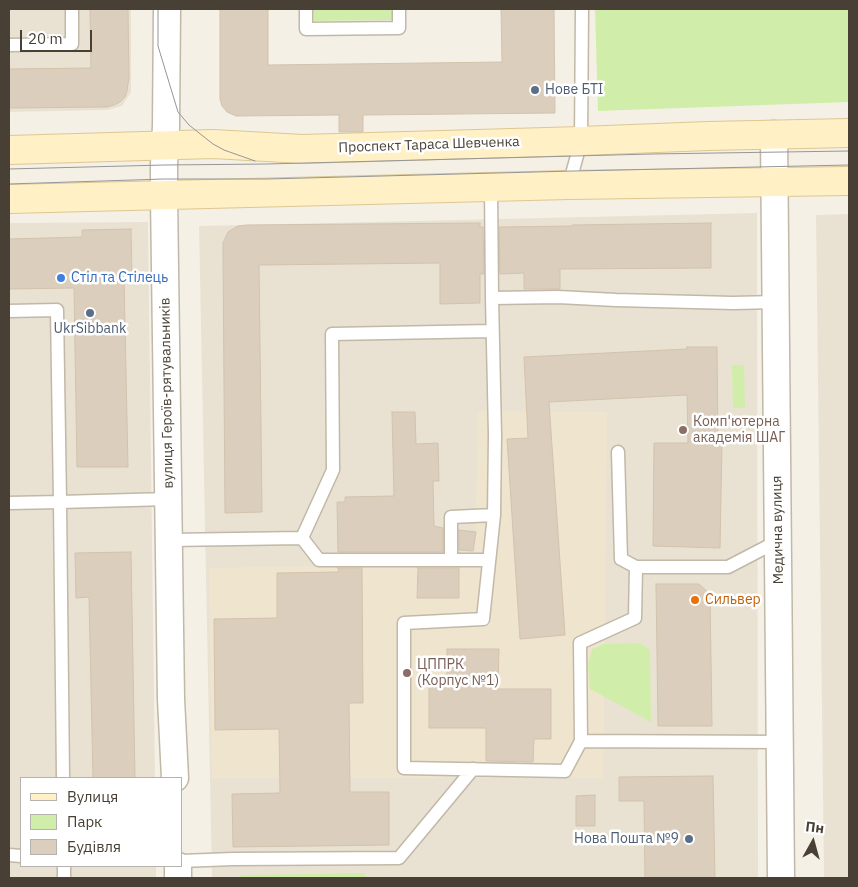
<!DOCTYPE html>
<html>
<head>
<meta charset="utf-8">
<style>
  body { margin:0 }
  #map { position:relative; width:858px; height:887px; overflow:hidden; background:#f5f0e6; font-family:"IBM Plex Sans",sans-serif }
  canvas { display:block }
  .frame { position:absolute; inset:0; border:10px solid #484034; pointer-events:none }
  .legend { position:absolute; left:20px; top:777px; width:162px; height:90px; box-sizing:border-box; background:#fff; border:1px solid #b6b3ae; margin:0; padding:6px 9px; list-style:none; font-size:15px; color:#484034 }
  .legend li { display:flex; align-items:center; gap:10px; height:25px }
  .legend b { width:25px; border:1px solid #b6b3ae }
  .north { position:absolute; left:788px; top:817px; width:50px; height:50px; -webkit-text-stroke:4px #fff; paint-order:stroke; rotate:7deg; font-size:14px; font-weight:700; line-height:20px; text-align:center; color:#484034 }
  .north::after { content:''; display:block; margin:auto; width:18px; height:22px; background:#484034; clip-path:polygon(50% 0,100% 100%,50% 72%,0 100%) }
  .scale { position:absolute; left:20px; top:30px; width:72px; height:22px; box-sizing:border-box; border:2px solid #484034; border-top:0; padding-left:6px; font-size:15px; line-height:18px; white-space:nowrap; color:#484034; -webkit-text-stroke:4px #fff; paint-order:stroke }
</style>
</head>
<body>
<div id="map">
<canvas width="858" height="887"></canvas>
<div class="frame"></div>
<ul class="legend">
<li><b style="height:6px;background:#fff0c5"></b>Вулиця</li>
<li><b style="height:14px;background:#d0eeaa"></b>Парк</li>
<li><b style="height:14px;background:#dbcebd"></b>Будівля</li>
</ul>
<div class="north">Пн</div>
<div class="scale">20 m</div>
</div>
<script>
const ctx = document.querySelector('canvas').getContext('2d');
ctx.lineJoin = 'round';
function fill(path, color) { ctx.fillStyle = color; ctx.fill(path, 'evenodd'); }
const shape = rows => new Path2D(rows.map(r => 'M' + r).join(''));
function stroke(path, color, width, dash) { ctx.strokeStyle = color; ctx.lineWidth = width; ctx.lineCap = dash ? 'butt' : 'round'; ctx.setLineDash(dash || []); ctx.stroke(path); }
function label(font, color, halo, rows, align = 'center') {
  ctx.font = font + ' "IBM Plex Sans",sans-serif'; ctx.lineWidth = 5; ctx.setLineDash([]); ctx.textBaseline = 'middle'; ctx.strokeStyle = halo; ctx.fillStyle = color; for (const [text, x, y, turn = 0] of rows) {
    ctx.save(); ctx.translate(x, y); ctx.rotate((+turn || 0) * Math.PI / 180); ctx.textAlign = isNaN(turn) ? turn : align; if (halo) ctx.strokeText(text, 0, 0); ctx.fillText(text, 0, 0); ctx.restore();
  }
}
fill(shape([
  [9,9,131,9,131,92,122,106,107,110,9,112],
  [757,213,758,878,212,878,199,226],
  [849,214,849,878,824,878,816,215],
  [148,222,155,778,21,778,21,866,156,866,156,878,9,878,9,223]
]), '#e9e2d3');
fill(shape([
  [478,411,607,412,603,778,212,778,209,568,475,564]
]), '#efe5ce');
fill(shape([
  [313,9,392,9,392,20,314,21],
  [595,9,849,9,849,102,598,111],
  [732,365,744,365,745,408,733,408],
  [640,643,650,650,651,722,590,689,588,664,592,649,598,647,603,644],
  [365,873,365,878,240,878,240,875]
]), '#d0eeaa');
const building = shape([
  [90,9,128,9,129,77,127,91,125,97,120,102,114,105,107,107,9,108,9,69,91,68,90,9],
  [220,9,268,9,268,65,502,62,501,9,554,9,555,113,363,115,363,132,339,132,339,115,236,116,227,112,222,106,220,99,220,9],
  [480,223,480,227,483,227,484,274,480,274,480,303,440,304,440,263,259,265,262,512,225,513,223,253,223,243,228,232,238,226,247,225,480,223],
  [711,223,711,268,560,269,560,289,524,289,524,273,500,274,499,227,572,226,572,225,711,223],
  [131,229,132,277,124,278,128,467,77,467,74,288,9,289,9,239,82,237,82,230,131,229],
  [687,347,717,347,718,443,722,443,720,548,653,546,654,443,688,443,687,395,549,402,565,635,520,639,507,439,528,438,524,357,687,349,687,347],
  [392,412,415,412,416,444,438,443,439,481,433,481,434,526,443,528,443,552,338,552,337,502,345,502,345,497,394,496,392,412],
  [459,530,476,532,473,551,459,550,459,530],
  [131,552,135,778,93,778,89,597,76,598,75,553,131,552],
  [338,568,362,568,363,703,349,703,350,792,389,792,389,845,233,847,232,794,280,793,279,729,215,730,214,619,277,618,277,573,339,572,338,568],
  [418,568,459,568,459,598,417,598,418,568],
  [656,584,699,584,710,594,712,726,658,726,656,584],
  [447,649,499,649,498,689,551,689,551,739,534,739,533,762,486,761,486,728,429,728,429,676,447,677,447,649],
  [713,776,715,878,645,878,644,801,619,801,619,777,713,776],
  [595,795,595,826,576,826,576,796,595,795]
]);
fill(building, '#dbcebd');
stroke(building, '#d3c3ac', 1);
const service = shape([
  [306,9,306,29,399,28,399,9],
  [9,45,72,44,72,9],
  [569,185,581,141,582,9],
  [491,187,492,298,558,297,616,300,733,303,776,302],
  [492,298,495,435,494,515,483,619,404,623,404,768,565,771,581,741,780,742],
  [9,311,57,310,60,502,9,503],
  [618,452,621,559,636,567,728,567,778,541],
  [302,538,319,560,451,560,451,517,494,515],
  [169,540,302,538,333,470,332,334,492,331],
  [451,560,489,560],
  [581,741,580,643,635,618,636,567],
  [63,778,60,502,168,499],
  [9,855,21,856],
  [181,861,233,859,399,858,473,769],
  [64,866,64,878]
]);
const minor = shape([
  [167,9,166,126,164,165,164,196,171,699,175,778],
  [774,134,781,878],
  [178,866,178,878]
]);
const secondary = shape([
  [9,150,213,144,302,149,581,141,708,136,849,133],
  [9,199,569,185,849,181]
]);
stroke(service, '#c1b8a7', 15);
stroke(minor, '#c1b8a7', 29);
stroke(secondary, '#ddc792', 30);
stroke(service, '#fff', 12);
stroke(minor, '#fff', 26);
stroke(secondary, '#fff0c5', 28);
stroke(shape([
  [158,9,158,46,178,112,189,125,213,144,224,150,255,161],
  [9,169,164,165,267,164,651,154,849,151],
  [9,184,164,179,267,179,573,171,849,165]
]), '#969696', 1);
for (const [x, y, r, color] of [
  [535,90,5,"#5c6f8a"],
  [61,278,5,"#3f7fe0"],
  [90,313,5,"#5c6f8a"],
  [683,430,5,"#8d6e63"],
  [695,600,5,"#e8710a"],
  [407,673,5,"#8d6e63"],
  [689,839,5,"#5c6f8a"]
]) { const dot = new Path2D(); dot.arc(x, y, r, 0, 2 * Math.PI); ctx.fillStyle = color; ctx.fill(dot); stroke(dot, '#fff', 2); }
label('14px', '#4e5e75', '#fff', [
  ["Нове БТІ",545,90],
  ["UkrSibbank",90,329,"center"],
  ["Нова Пошта №9",679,839,"right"]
], 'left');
label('14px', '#484034', '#fff', [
  ["Проспект Тараса Шевченка",429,145,-2],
  ["вулиця Героїв-рятувальників",167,393,-91],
  ["Медична вулиця",778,530,-91]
]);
label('14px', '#366cbe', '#fff', [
  ["Стіл та Стілець",71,278]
], 'left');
label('14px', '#785e54', '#fff', [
  ["Комп'ютерна",693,422],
  ["академія ШАГ",693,438],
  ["ЦППРК",417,665],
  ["(Корпус №1)",417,681]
], 'left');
label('14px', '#c56008', '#fff', [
  ["Сильвер",705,600]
], 'left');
</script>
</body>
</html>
